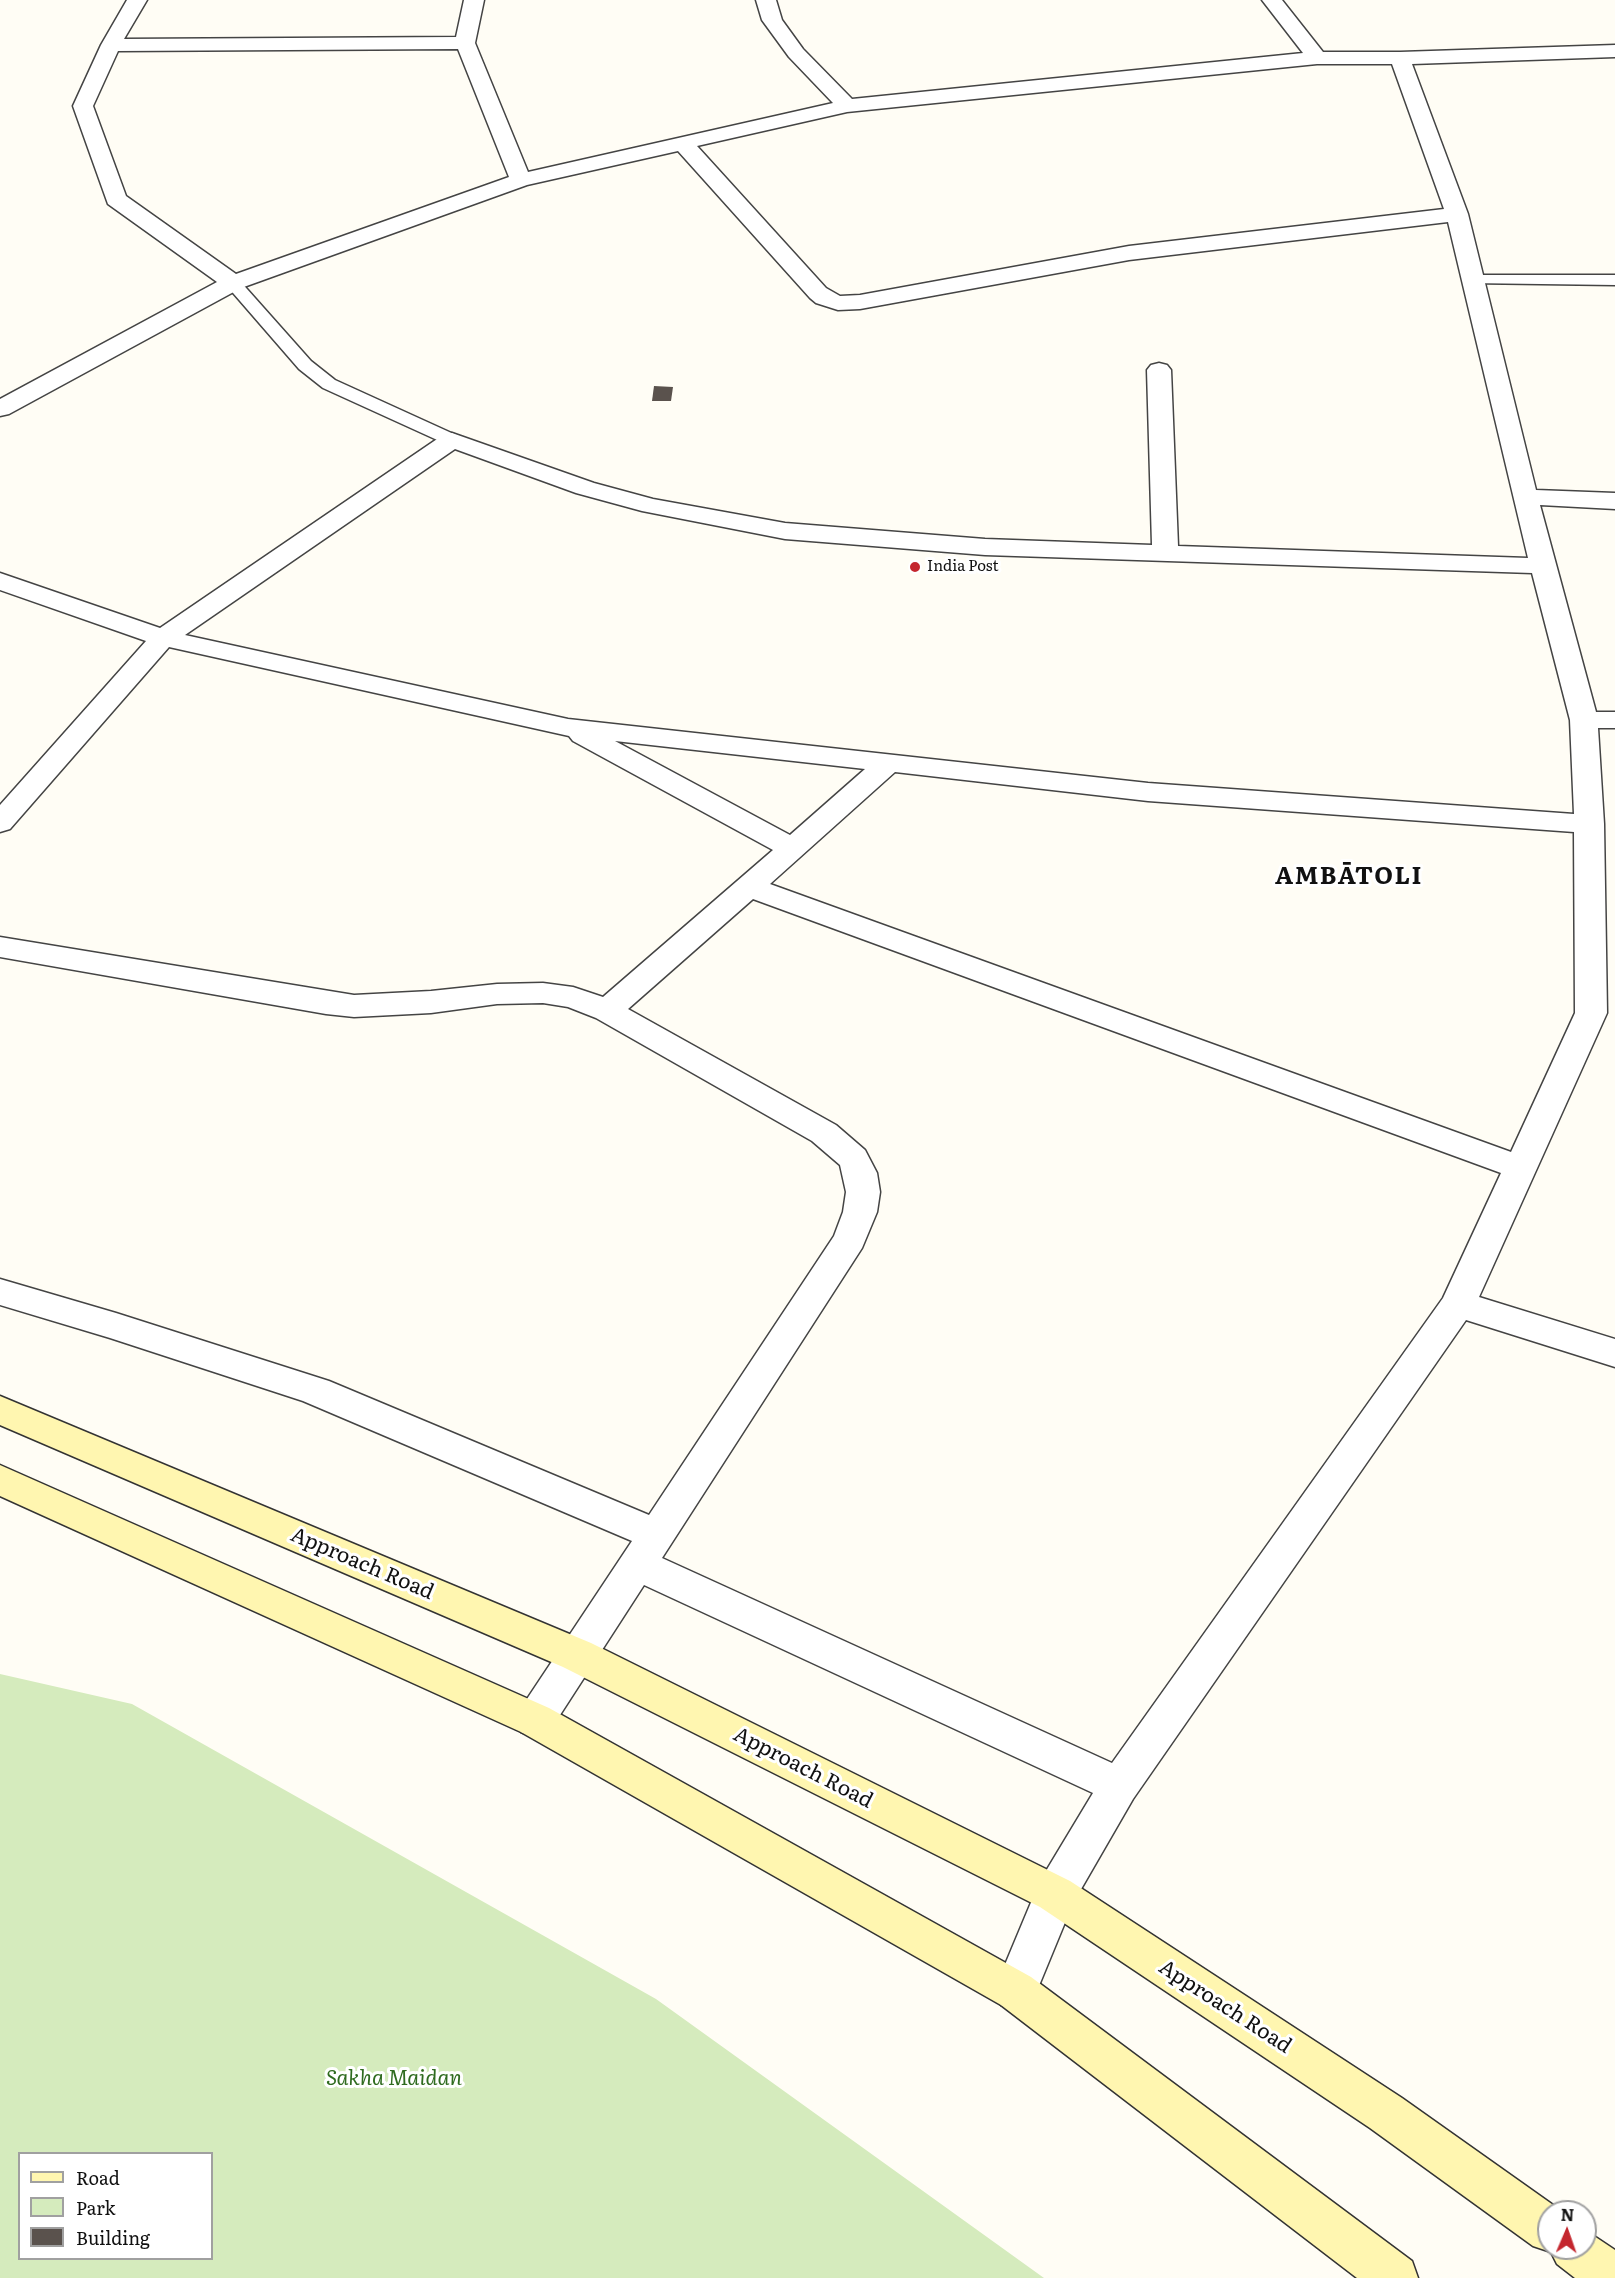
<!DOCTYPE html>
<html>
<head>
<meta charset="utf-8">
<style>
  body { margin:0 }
  #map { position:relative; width:1615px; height:2278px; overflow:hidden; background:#fffdf5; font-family:Literata,serif }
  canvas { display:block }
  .legend { position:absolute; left:18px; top:2152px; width:195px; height:108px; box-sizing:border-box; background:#fff; border:2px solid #a0a0a0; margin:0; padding:8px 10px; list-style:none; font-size:18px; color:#111 }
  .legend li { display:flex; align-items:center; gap:12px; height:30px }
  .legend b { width:30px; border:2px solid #a0a0a0 }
  .north { position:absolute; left:1537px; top:2200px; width:60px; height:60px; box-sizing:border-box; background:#fff; border:2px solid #a0a0a0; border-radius:50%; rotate:2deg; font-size:16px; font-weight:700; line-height:24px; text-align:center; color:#111 }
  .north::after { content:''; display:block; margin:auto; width:21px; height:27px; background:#c4262e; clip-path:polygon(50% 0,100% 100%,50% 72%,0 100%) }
</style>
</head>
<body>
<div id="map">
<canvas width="1615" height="2278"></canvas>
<ul class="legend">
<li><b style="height:8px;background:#fff6b0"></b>Road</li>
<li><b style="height:16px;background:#d5ebbd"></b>Park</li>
<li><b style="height:16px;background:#5a524d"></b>Building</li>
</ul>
<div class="north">N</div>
</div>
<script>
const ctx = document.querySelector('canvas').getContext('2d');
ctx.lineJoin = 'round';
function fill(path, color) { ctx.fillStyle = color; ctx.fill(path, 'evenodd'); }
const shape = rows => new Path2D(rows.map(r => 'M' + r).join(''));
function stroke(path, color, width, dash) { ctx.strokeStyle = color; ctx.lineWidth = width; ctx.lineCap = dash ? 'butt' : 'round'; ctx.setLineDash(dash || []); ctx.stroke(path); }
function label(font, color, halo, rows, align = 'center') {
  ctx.font = font + ' Literata,serif'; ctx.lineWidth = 6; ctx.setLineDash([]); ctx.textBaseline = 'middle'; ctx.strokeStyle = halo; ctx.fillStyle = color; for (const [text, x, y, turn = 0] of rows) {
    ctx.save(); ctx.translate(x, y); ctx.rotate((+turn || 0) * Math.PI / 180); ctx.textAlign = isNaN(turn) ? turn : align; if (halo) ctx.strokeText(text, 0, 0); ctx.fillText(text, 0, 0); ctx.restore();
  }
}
fill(shape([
  [0,1674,132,1704,656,1999,1044,2278,0,2278],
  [20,2154,212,2154,212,2258,20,2258]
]), '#d5ebbd');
fill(shape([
  [654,386,673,387,671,401,652,401]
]), '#5a524d');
const lane = shape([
  [1473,275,1615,275,1615,285,1467,283,1465,280,1467,277,1473,275],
  [233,278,239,280,311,361,335,380,458,436,461,440,458,444,446,444,323,388,299,369,227,286,225,283,233,278]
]);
const street = shape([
  [127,0,147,0,124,39,456,37,464,0,484,0,475,43,528,172,833,103,789,57,762,20,756,0,776,0,782,20,803,49,852,99,1303,53,1262,0,1282,0,1323,52,1400,52,1615,45,1615,57,1412,64,1468,214,1536,490,1615,493,1615,509,1540,505,1596,712,1615,712,1615,728,1598,728,1604,824,1607,1013,1479,1297,1615,1339,1615,1367,1466,1320,1133,1799,1073,1903,1031,2005,1016,2011,1001,2005,994,1991,1040,1881,1093,1793,644,1585,549,1732,535,1737,521,1732,515,1720,521,1708,632,1541,303,1401,110,1338,0,1305,0,1279,116,1313,329,1381,649,1515,834,1236,843,1212,846,1192,840,1165,812,1141,596,1018,568,1007,543,1003,497,1004,431,1013,354,1017,326,1014,0,957,0,937,354,995,431,991,497,984,543,983,573,987,603,997,773,850,573,741,569,736,169,647,10,829,0,832,0,805,146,641,0,590,0,573,160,628,443,435,452,433,594,483,653,499,785,523,985,539,1152,545,1147,370,1151,365,1159,363,1167,365,1171,370,1178,546,1528,558,1448,222,1129,260,860,309,838,310,816,303,810,298,678,151,527,185,241,288,9,414,0,416,0,399,217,282,108,204,73,106,101,45,127,0],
  [458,49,509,177,236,274,126,196,93,106,118,51,458,49],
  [1317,64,1392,64,1444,209,1129,246,860,295,840,296,826,288,697,146,847,112,1317,64],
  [455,449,576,493,642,511,785,539,985,555,1532,573,1570,720,1574,814,1148,783,568,719,185,635,455,449],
  [615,741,865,769,790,835,615,741],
  [895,772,1148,801,1574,832,1575,1013,1511,1152,770,884,895,772],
  [753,899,1501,1173,1443,1298,1112,1763,662,1558,862,1248,877,1212,880,1192,877,1173,865,1150,836,1125,628,1009,753,899]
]);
const secondary = shape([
  [0,1396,591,1643,1070,1881,1402,2098,1563,2212,1549,2212,1549,2248,1585,2248,1585,2230,1615,2250,1615,2278,1575,2278,1557,2264,1551,2252,1533,2246,1370,2128,1040,1907,563,1667,0,1425,0,1396],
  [0,1465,549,1708,1031,1977,1412,2261,1418,2278,1357,2278,1001,2005,521,1732,0,1496,0,1465]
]);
stroke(lane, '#444', 3);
stroke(street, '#444', 3);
stroke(secondary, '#333', 3);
fill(lane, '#fff');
fill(street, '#fff');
fill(secondary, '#fff6b0');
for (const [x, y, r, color] of [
  [915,567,6,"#c4262e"]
]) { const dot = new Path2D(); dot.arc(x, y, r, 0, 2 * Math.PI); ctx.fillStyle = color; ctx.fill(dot); stroke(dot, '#fff', 2); }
label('15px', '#111', '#fff', [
  ["India Post",927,567]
], 'left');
label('21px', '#111', '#fff', [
  ["Approach Road",362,1564,23],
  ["Approach Road",803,1768,27],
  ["Approach Road",1225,2007,33]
]);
label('italic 21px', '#2f6b1f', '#fff', [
  ["Sakha Maidan",394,2079]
]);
ctx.letterSpacing = '1.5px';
label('bold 24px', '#111', '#fff', [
  ["AMBĀTOLI",1349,877]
]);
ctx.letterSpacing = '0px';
</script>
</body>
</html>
